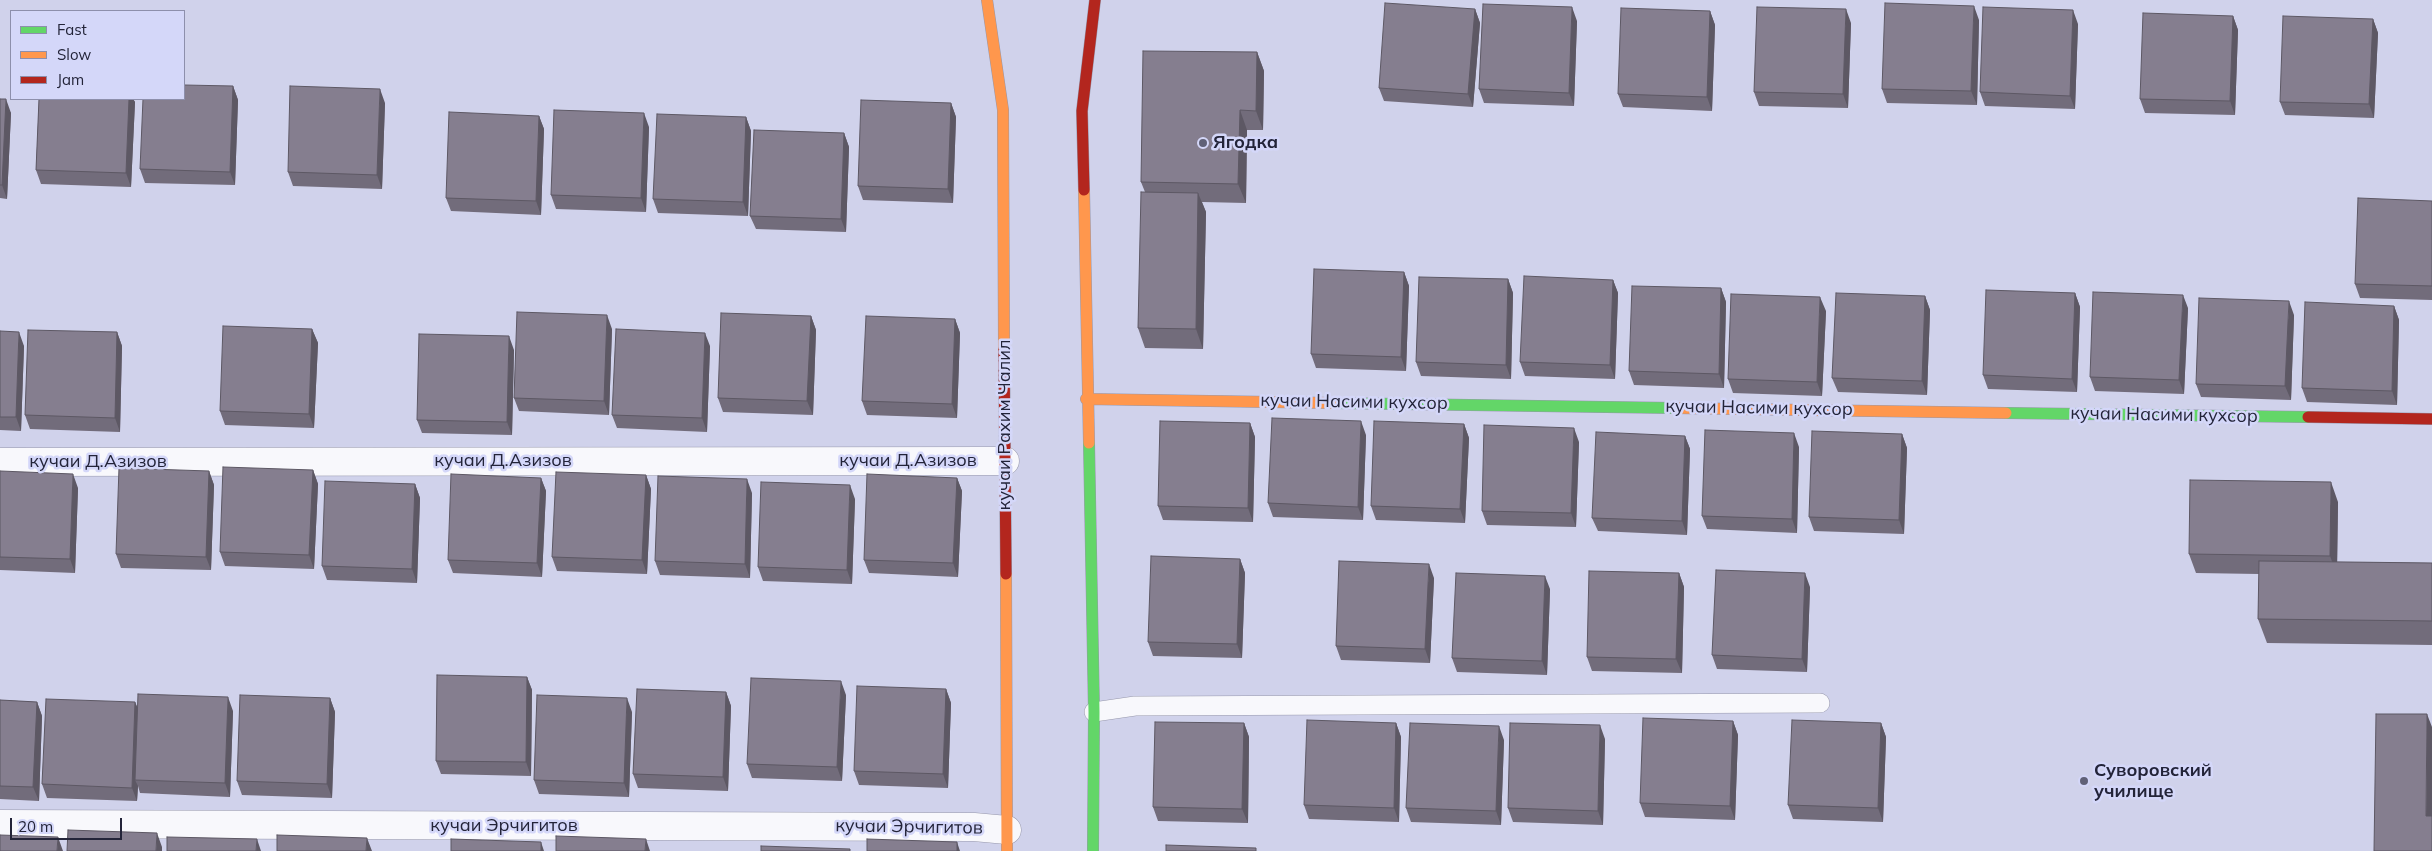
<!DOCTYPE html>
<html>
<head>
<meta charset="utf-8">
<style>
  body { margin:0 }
  #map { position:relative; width:2432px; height:851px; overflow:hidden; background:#d0d2eb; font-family:Mulish,sans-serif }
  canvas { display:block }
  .legend { position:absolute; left:10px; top:10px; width:175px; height:90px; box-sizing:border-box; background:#d4d7f9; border:1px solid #8d8fac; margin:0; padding:6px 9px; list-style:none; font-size:15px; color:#232439 }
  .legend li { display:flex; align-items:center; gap:10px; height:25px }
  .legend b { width:25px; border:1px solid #8d8fac }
  .scale { position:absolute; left:10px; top:818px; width:112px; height:22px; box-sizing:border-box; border:2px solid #232439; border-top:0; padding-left:6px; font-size:15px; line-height:18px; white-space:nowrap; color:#232439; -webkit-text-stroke:4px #d4d7f9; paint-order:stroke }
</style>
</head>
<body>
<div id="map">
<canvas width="2432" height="851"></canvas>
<ul class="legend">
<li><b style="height:6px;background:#63d668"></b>Fast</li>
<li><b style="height:6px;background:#ff974d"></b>Slow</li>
<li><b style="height:6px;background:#b3261e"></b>Jam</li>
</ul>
<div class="scale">20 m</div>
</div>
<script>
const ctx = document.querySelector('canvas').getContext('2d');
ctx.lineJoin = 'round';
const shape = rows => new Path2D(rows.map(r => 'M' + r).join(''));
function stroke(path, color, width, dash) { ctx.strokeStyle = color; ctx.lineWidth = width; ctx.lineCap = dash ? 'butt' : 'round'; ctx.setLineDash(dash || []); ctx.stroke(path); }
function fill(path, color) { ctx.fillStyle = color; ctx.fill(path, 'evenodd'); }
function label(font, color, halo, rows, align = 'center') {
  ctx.font = font + ' Mulish,sans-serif'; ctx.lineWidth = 5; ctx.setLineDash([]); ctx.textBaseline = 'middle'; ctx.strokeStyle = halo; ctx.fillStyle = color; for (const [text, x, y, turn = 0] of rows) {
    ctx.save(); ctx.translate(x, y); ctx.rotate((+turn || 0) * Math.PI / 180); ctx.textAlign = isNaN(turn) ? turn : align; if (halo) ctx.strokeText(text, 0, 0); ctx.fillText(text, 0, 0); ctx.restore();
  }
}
const lane = shape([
  [1094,712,1135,706,1820,703]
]);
const street = shape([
  [0,462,1005,461],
  [0,824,974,827,1007,830]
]);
const fast = shape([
  [1333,403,1674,408],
  [2006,413,2308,417],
  [1089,443,1094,712,1093,851]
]);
const slow = shape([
  [987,0,1003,110,1004,349],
  [1084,190,1089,443],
  [1086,399,1333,403],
  [1674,408,2006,413],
  [1006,574,1007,851]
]);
const jam = shape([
  [1084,190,1082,111,1095,0],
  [1004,349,1006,574],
  [2308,417,2432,419]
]);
stroke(lane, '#9697ab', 20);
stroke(street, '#9697ab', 29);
stroke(fast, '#9697ab', 12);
stroke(slow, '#9697ab', 12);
stroke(jam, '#9697ab', 12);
stroke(lane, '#f8f8fc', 19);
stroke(street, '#f8f8fc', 28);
stroke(fast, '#63d668', 11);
stroke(slow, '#ff974d', 11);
stroke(jam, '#b3261e', 11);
fill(shape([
  [1475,9,1480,23,1473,107,1384,101,1379,88],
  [1710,11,1715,25,1712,111,1623,107,1618,94],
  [2233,16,2238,30,2235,115,2145,113,2140,99],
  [2373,19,2378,33,2374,118,2285,115,2280,102],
  [1979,20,1977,105,1887,103,1882,89],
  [1577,21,1574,106,1484,103,1479,89],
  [1851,23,1848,108,1759,106,1754,92],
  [2078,24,2075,109,1985,106,1980,92],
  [1257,52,1264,71,1263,130,1247,130,1246,203,1202,202,1206,212,1203,349,1145,348,1138,328,1145,192,1141,182],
  [233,86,238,100,235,185,145,183,140,169],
  [0,99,11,113,7,199,0,198],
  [39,99,133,99,135,102,131,187,41,184,36,170],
  [385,103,382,189,293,186,288,172],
  [951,103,956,117,953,203,863,200,858,186],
  [539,116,544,129,541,215,451,211,446,198],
  [746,117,751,131,748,216,658,213,653,199],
  [649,127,646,212,556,209,551,195],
  [844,133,849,147,846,232,756,229,750,216],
  [2432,201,2432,300,2360,298,2355,284],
  [1404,272,1409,286,1406,371,1316,368,1311,354],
  [1508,279,1513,293,1511,379,1421,376,1416,362],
  [1613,280,1618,293,1615,379,1525,376,1520,362],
  [1721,288,1726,302,1724,388,1634,385,1629,371],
  [2075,293,2080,307,2077,392,1988,389,1983,375],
  [1925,296,1930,310,1927,395,1838,392,1832,378],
  [2394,306,2399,320,2397,405,2307,402,2302,388],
  [2188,308,2184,394,2095,391,2090,377],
  [1826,311,1822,396,1733,393,1728,379],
  [2294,315,2291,400,2201,397,2196,384],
  [811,316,816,330,813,415,723,412,718,398],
  [955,319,960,333,957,418,867,415,862,401],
  [312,329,318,343,314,428,225,425,220,411],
  [612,329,609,415,519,411,514,398],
  [0,331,24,346,21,431,0,430],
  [117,332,122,346,120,432,30,429,25,415],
  [710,346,707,432,617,428,612,415],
  [514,350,512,435,422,433,417,420],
  [1250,423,1255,437,1253,522,1163,520,1158,506],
  [1464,424,1469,438,1465,523,1376,520,1371,506],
  [1902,434,1907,448,1904,534,1814,531,1809,517],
  [1366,435,1363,520,1273,517,1268,503],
  [1685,436,1690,449,1687,535,1598,531,1592,518],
  [1579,442,1576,527,1487,525,1482,511],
  [1799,447,1797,533,1707,529,1702,516],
  [313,470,318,484,314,569,225,566,220,552],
  [0,471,78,488,75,573,0,570],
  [209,471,214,485,211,570,121,568,116,554],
  [646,475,651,489,647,574,557,571,552,557],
  [541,478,546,491,542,577,453,573,448,560],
  [957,478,962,491,958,577,869,573,864,560],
  [415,484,420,498,417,583,327,580,322,566],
  [752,493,750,578,660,575,655,561],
  [855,499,852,584,763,581,758,567],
  [2338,502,2337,562,2432,563,2432,645,2267,643,2258,619,2259,574,2196,573,2189,554],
  [1240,559,1245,573,1242,658,1153,656,1148,642],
  [1679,573,1684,587,1682,673,1592,671,1587,657],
  [1434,578,1430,663,1341,660,1336,646],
  [1810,587,1807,672,1717,669,1712,655],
  [1550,589,1547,675,1457,672,1452,658],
  [527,677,532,690,531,776,441,774,436,761],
  [946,689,951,703,948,788,859,785,854,771],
  [726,692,731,706,728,791,638,788,633,774],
  [846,695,842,781,752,778,747,764],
  [330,698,335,712,332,798,242,795,237,781],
  [0,700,37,702,42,716,39,801,0,799],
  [135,702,138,709,233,711,230,797,140,793,138,786,137,801,47,798,42,784],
  [632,712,629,797,539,794,534,780],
  [1733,721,1738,735,1735,820,1645,817,1640,803],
  [1244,723,1249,737,1248,823,1158,821,1153,807],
  [1396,723,1401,737,1399,822,1309,819,1304,805],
  [1881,723,1886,737,1883,822,1793,819,1788,805],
  [1605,739,1603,825,1513,822,1508,808],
  [1504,740,1501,825,1411,822,1406,808]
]), '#726c7b');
fill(shape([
  [1974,6,1979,20,1977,105,1971,91],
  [1572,7,1577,21,1574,106,1569,93],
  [1475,9,1480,23,1473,107,1468,94],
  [1846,9,1851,23,1848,108,1843,94],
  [2073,10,2078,24,2075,109,2070,96],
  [1710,11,1715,25,1712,111,1707,97],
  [2233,16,2238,30,2235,115,2230,101],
  [2373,19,2378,33,2374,118,2369,104],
  [1257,52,1264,71,1263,130,1256,111],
  [233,86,238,100,235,185,230,172],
  [380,89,385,103,382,189,377,175],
  [6,99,11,113,7,199,2,185],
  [129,99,133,99,135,102,131,187,126,173],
  [951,103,956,117,953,203,948,189],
  [1240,110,1247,130,1246,203,1238,184],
  [644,113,649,127,646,212,641,198],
  [539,116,544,129,541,215,536,201],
  [746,117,751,131,748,216,743,202],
  [844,133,849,147,846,232,841,219],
  [1198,193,1206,212,1203,349,1196,329],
  [1404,272,1409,286,1406,371,1401,357],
  [1508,279,1513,293,1511,379,1506,365],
  [1613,280,1618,293,1615,379,1610,365],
  [1721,288,1726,302,1724,388,1719,374],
  [2075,293,2080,307,2077,392,2072,379],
  [2183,295,2188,308,2184,394,2179,380],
  [1925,296,1930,310,1927,395,1922,381],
  [1820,297,1826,311,1822,396,1817,382],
  [2289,301,2294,315,2291,400,2285,386],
  [2394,306,2399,320,2397,405,2392,391],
  [607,315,612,329,609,415,604,401],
  [811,316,816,330,813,415,807,401],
  [955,319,960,333,957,418,952,404],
  [312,329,318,343,314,428,309,414],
  [19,332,24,346,21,431,16,417],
  [117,332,122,346,120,432,115,418],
  [705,333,710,346,707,432,702,418],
  [509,336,514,350,512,435,507,422],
  [1361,421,1366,435,1363,520,1358,507],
  [1250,423,1255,437,1253,522,1248,508],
  [1464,424,1469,438,1465,523,1460,509],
  [1574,428,1579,442,1576,527,1571,513],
  [1794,433,1799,447,1797,533,1792,519],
  [1902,434,1907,448,1904,534,1899,520],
  [1685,436,1690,449,1687,535,1682,521],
  [313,470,318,484,314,569,309,555],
  [209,471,214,485,211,570,206,557],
  [73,474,78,488,75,573,70,559],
  [646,475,651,489,647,574,642,560],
  [541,478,546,491,542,577,537,563],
  [957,478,962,491,958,577,953,563],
  [747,479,752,493,750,578,745,564],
  [2331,482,2338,502,2337,575,2330,556],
  [415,484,420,498,417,583,412,569],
  [850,485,855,499,852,584,847,570],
  [1240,559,1245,573,1242,658,1237,644],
  [1429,564,1434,578,1430,663,1425,649],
  [1679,573,1684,587,1682,673,1676,659],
  [1805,573,1810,587,1807,672,1802,659],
  [1545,576,1550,589,1547,675,1542,661],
  [527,677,532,690,531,776,526,762],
  [841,681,846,695,842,781,837,767],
  [946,689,951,703,948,788,943,774],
  [726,692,731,706,728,791,723,777],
  [228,697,233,711,230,797,225,783],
  [330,698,335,712,332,798,327,784],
  [627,698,632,712,629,797,624,783],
  [37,702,42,716,39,801,33,787],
  [135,702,141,716,135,780,138,786,137,801,132,788],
  [2427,714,2432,727,2432,833,2426,816],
  [1733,721,1738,735,1735,820,1730,806],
  [1244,723,1249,737,1248,823,1242,809],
  [1396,723,1401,737,1399,822,1394,808],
  [1881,723,1886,737,1883,822,1878,808],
  [1600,725,1605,739,1603,825,1598,811],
  [1499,726,1504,740,1501,825,1496,811],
  [157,833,162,847,162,851,156,851],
  [58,837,63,851,57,851],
  [367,838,372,851,366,851],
  [257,839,261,851,256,851],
  [646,839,650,851,645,851],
  [541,842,544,851,541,851],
  [957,842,960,851,957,851]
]), '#5d5864');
const building = shape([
  [1385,3,1475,9,1468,94,1379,88,1385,3],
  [1885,3,1974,6,1971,91,1882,89,1885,3],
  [1483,4,1572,7,1569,93,1479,89,1483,4],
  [1757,7,1846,9,1843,94,1754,92,1757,7],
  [1983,7,2073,10,2070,96,1980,92,1983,7],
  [1621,8,1710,11,1707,97,1618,94,1621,8],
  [2143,13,2233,16,2230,101,2140,99,2143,13],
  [2283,16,2373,19,2369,104,2280,102,2283,16],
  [1143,51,1257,52,1256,111,1240,110,1238,184,1141,182,1143,51],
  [184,85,233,86,230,172,140,169,143,99,184,99,184,85],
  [290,86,380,89,377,175,288,172,290,86],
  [0,99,6,99,2,185,0,185,0,99],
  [39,99,129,99,126,173,36,170,39,99],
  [861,100,951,103,948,189,858,186,861,100],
  [554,110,644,113,641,198,551,195,554,110],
  [449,112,539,116,536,201,446,198,449,112],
  [657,114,746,117,743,202,653,199,657,114],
  [754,130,844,133,841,219,750,216,754,130],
  [1141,192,1198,193,1196,329,1138,328,1141,192],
  [2358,198,2432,201,2432,286,2355,284,2358,198],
  [1314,269,1404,272,1401,357,1311,354,1314,269],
  [1524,276,1613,280,1610,365,1520,362,1524,276],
  [1419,277,1508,279,1506,365,1416,362,1419,277],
  [1632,286,1721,288,1719,374,1629,371,1632,286],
  [1986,290,2075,293,2072,379,1983,375,1986,290],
  [2093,292,2183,295,2179,380,2090,377,2093,292],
  [1836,293,1925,296,1922,381,1832,378,1836,293],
  [1731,294,1820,297,1817,382,1728,379,1731,294],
  [2199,298,2289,301,2285,386,2196,384,2199,298],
  [2305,302,2394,306,2392,391,2302,388,2305,302],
  [517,312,607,315,604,401,514,398,517,312],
  [721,313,811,316,807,401,718,398,721,313],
  [866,316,955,319,952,404,862,401,866,316],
  [223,326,312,329,309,414,220,411,223,326],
  [616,329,705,333,702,418,612,415,616,329],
  [28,330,117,332,115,418,25,415,28,330],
  [0,331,19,332,16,417,0,417,0,331],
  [419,334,509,336,507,422,417,420,419,334],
  [1272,418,1361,421,1358,507,1268,503,1272,418],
  [1160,421,1250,423,1248,508,1158,506,1160,421],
  [1374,421,1464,424,1460,509,1371,506,1374,421],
  [1484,425,1574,428,1571,513,1482,511,1484,425],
  [1705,430,1794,433,1792,519,1702,516,1705,430],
  [1812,431,1902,434,1899,520,1809,517,1812,431],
  [1596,432,1685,436,1682,521,1592,518,1596,432],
  [223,467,313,470,309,555,220,552,223,467],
  [119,468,209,471,206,557,116,554,119,468],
  [0,471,73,474,70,559,0,557,0,471],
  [556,472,646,475,642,560,552,557,556,472],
  [451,474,541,478,537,563,448,560,451,474],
  [867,474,957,478,953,563,864,560,867,474],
  [658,476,747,479,745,564,655,561,658,476],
  [2190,480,2331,482,2330,556,2189,554,2190,480],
  [325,481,415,484,412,569,322,566,325,481],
  [761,482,850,485,847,570,758,567,761,482],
  [1151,556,1240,559,1237,644,1148,642,1151,556],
  [1339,561,1429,564,1425,649,1336,646,1339,561],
  [2259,561,2432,563,2432,621,2258,619,2259,561],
  [1716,570,1805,573,1802,659,1712,655,1716,570],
  [1589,571,1679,573,1676,659,1587,657,1589,571],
  [1456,573,1545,576,1542,661,1452,658,1456,573],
  [437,675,527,677,526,762,436,761,437,675],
  [751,678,841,681,837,767,747,764,751,678],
  [857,686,946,689,943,774,854,771,857,686],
  [637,689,726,692,723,777,633,774,637,689],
  [138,694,228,697,225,783,135,780,138,694],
  [240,695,330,698,327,784,237,781,240,695],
  [537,695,627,698,624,783,534,780,537,695],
  [46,699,135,702,132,788,42,784,46,699],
  [0,700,37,702,33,787,0,786,0,700],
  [2376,714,2427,714,2426,816,2432,816,2432,851,2374,851,2376,714],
  [1643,718,1733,721,1730,806,1640,803,1643,718],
  [1307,720,1396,723,1394,808,1304,805,1307,720],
  [1792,720,1881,723,1878,808,1788,805,1792,720],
  [1155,722,1244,723,1242,809,1153,807,1155,722],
  [1410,723,1499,726,1496,811,1406,808,1410,723],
  [1510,723,1600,725,1598,811,1508,808,1510,723],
  [68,830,157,833,156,851,67,851,68,830],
  [0,835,58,837,57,851,0,851,0,835],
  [277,835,367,838,366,851,277,851,277,835],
  [556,836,646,839,645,851,556,851,556,836],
  [167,837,257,839,256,851,167,851,167,837],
  [451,839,541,842,541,851,451,851,451,839],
  [867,839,957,842,957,851,867,851,867,839],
  [1166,845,1256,848,1256,851,1166,851,1166,845],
  [761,846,850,849,850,851,761,851,761,846]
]);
fill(building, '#857e8f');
stroke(building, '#5d5864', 1);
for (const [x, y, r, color] of [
  [1203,143,5,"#606177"],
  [2084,781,5,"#606177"]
]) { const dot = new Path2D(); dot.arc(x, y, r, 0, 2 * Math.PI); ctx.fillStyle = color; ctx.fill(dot); stroke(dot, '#d4d7f9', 2); }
label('bold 18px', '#232439', '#d4d7f9', [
  ["Ягодка",1213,143],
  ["Суворовский",2094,771],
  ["училище",2094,792]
], 'left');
label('18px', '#232439', '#d4d7f9', [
  ["кучаи Насими кухсор",1354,402,1],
  ["кучаи Насими кухсор",1759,408,1],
  ["кучаи Насими кухсор",2164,415,1],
  ["кучаи Рахим Чалил",1005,425,-90],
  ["кучаи Д.Азизов",503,461],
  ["кучаи Д.Азизов",908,461],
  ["кучаи Д.Азизов",98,462],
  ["кучаи Эрчигитов",504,826],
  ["кучаи Эрчигитов",909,827,1]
]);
</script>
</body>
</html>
